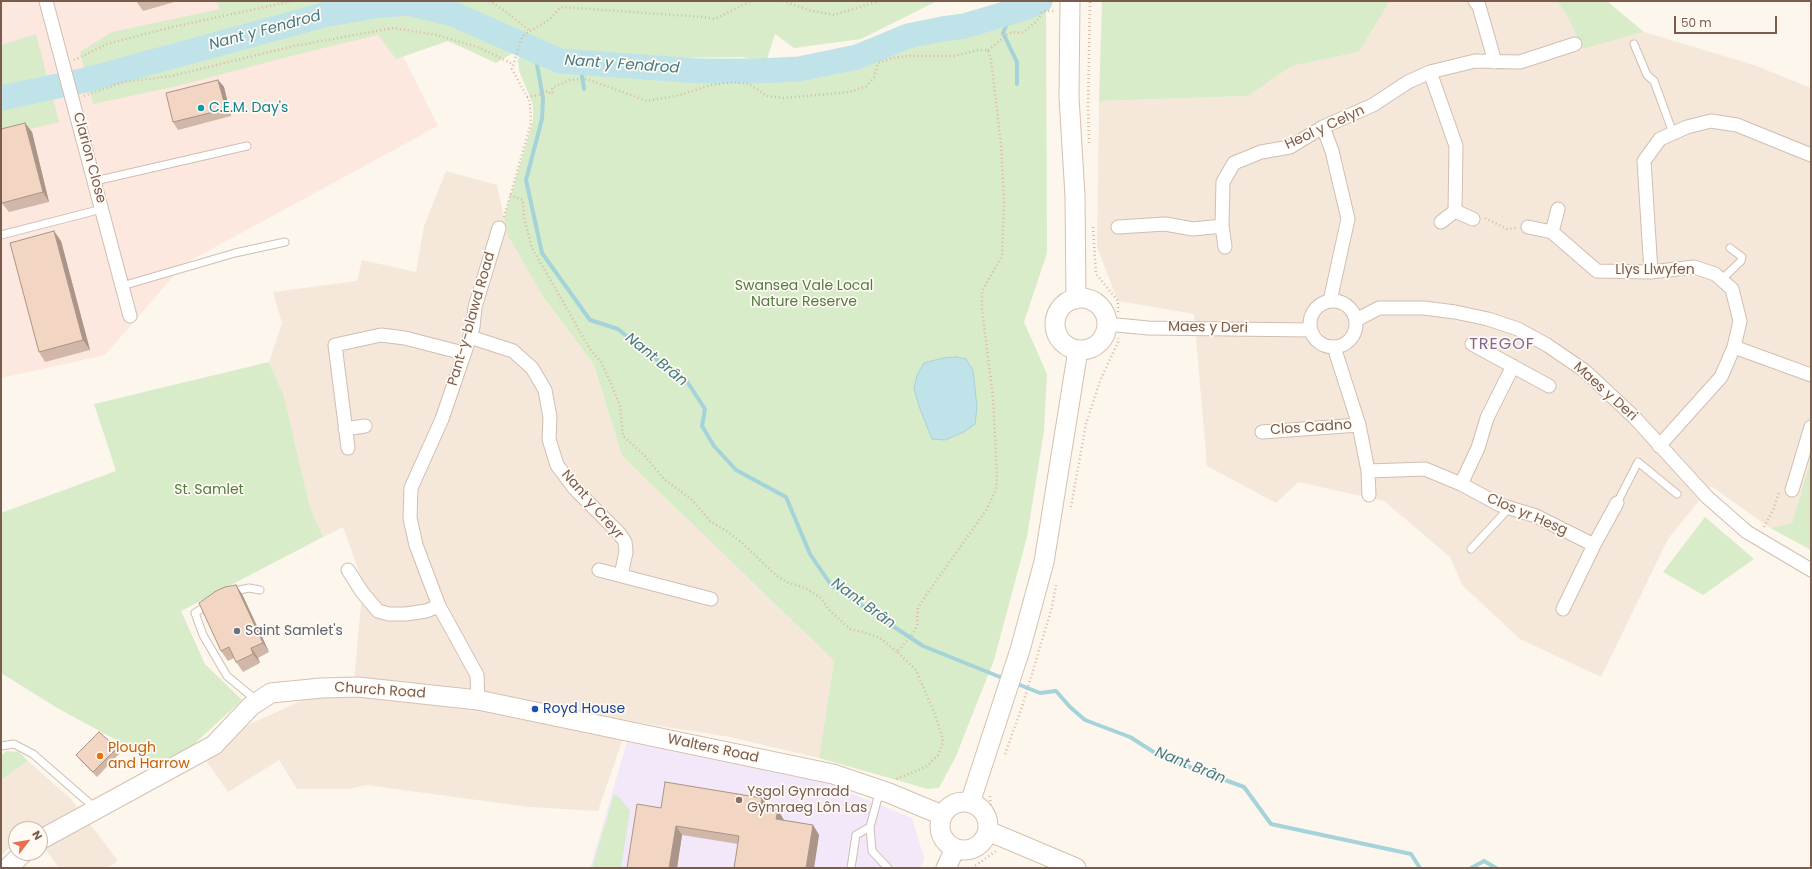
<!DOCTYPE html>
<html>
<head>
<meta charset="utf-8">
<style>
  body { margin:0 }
  #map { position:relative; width:1812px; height:869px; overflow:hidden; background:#fdf6ec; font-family:Poppins,sans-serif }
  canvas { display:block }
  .frame { position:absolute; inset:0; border:2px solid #7a5c4d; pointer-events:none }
  .north { position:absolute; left:8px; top:821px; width:40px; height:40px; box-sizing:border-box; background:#fffaf3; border:1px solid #cabbb1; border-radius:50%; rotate:59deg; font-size:11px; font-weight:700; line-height:16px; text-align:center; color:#7a5c4d }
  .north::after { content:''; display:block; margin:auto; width:14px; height:18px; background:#e76f51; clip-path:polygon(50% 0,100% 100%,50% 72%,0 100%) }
  .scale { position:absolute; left:1674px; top:16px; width:103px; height:18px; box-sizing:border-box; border:2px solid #7a5c4d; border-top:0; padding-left:5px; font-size:12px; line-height:14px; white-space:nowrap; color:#7a5c4d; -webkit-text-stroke:3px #fffaf3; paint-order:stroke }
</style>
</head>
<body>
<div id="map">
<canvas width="1812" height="869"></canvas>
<div class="frame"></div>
<div class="north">N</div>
<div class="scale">50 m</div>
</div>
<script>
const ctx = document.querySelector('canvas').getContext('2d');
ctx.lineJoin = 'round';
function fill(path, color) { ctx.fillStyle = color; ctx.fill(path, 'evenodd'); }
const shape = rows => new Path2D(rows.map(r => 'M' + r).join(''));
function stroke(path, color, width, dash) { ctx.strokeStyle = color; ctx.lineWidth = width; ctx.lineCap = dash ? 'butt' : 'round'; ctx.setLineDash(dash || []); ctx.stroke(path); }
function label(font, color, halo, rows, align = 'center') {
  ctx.font = font + ' Poppins,sans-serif'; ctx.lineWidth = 3.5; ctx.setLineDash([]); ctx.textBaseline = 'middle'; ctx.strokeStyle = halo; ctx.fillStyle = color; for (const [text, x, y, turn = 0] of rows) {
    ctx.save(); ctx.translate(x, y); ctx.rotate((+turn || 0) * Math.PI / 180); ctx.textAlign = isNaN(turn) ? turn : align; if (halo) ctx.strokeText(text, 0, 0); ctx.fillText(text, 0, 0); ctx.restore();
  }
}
fill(shape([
  [1390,1,1557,1,1566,14,1583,49,1644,32,1754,65,1811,88,1811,459,1792,523,1770,528,1711,486,1668,539,1601,677,1520,639,1462,585,1450,557,1384,501,1298,482,1276,503,1207,466,1194,314,1118,301,1097,247,1099,101,1248,96,1292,66,1359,52],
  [446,171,497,185,508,236,542,295,594,365,622,456,834,661,819,758,730,737,629,721,598,811,529,807,366,785,349,789,297,789,279,760,228,792,205,759,248,725,303,700,354,680,363,583,343,527,323,537,310,507,284,396,269,362,282,323,273,292,357,281,362,260,416,272,424,226],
  [28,761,71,799,118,861,108,868,59,868,40,842,40,829,29,828,16,829,16,841,1,856,1,780]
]), '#f5e8da');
fill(shape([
  [1,1,375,1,438,126,184,264,105,355,1,378]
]), '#fde8e0');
fill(shape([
  [627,742,826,783,912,818,924,858,921,868,590,868]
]), '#f3e8fa');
fill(shape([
  [216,1,742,2,937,1,861,39,794,48,775,34,766,62,743,57,600,59,552,53,530,43,496,63,448,41,396,59,378,35,299,54,173,87,93,104,80,52,112,32,220,9],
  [1102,1,1390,1,1359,52,1292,66,1248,96,1099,101],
  [1557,1,1607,1,1644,32,1583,49,1566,14],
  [1046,4,1047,253,1024,322,1047,374,1044,431,1027,537,994,660,956,756,939,788,928,789,819,758,834,661,622,456,594,365,542,295,508,236,504,218,533,121,533,104,519,71,518,59,529,51,561,64,715,74,777,74,830,67,881,54,914,39,961,31,1010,18],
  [36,34,59,122,1,136,1,45],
  [269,362,284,396,310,507,323,537,181,611,205,664,242,700,182,755,155,761,59,709,1,673,1,513,116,471,94,404],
  [1811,459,1811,550,1770,528,1792,523],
  [1705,517,1754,559,1703,595,1663,572],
  [6,751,19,752,28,761,1,780,1,756],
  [614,794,619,797,630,811,621,868,592,868]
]), '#d8ecc9');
const water = shape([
  [956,357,966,359,973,370,977,407,975,424,964,432,945,440,932,439,920,409,914,389,917,375,924,363,943,358,956,357]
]);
fill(water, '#bfe3e8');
stroke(water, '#a5d3da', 1);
stroke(shape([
  [1012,12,1003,33,1017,62,1017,84],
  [942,29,943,20],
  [529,48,536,59,543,98,542,119,526,180,542,253,590,320,618,329,654,358,661,362,686,380,705,409,702,426,714,446,736,470,786,497,810,554,831,585,923,646,1005,679],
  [580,62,584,89],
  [1015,683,1040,693,1056,691,1070,707,1085,720,1130,737,1160,756,1244,787,1271,824,1411,854,1420,868],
  [1471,868,1484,861,1496,868]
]), '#a5d3da', 4);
stroke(shape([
  [1,98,86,80,324,15,374,6,408,3,453,14,560,61,698,71,759,71,799,69,857,57,908,36,942,29,964,26,1025,8,1040,1]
]), '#bfe3e8', 25);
const lane = shape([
  [1634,44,1647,75,1654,81,1673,133],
  [95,181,247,146],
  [1,235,102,209],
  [1721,280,1741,261,1742,257,1730,248],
  [122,286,235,253,285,242],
  [1617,503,1638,462,1677,494],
  [1471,549,1509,508],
  [230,592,249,588,260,590],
  [209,604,195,613,203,635,227,676,256,700],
  [1,746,14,744,33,754,95,808],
  [880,790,870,827,872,851,888,868],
  [851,868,856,835,870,827]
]);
const street = shape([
  [46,1,130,316],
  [1475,1,1479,6,1495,62],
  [1430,72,1456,146,1455,211,1473,219],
  [1323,127,1332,151,1348,219,1330,301],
  [1441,222,1455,211],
  [1118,227,1165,224,1193,229,1222,226],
  [1528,227,1552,232,1597,271,1651,272,1694,267,1715,274,1732,289,1740,321,1734,347,1721,377,1659,446],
  [1552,232,1558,209],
  [1225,247,1222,226,1223,182,1234,163,1261,152,1290,147,1323,127,1373,105,1408,82,1430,72,1475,61,1520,62,1575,44],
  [1651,272,1644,161,1660,139,1687,127,1711,121,1737,125,1811,155],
  '1310 324a23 23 0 1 1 46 0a23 23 0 1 1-46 0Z',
  [1356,320,1379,308,1424,308,1455,312,1488,319,1518,329,1547,345,1585,371,1635,418,1707,497,1747,532,1811,570],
  [1106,324,1148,328,1311,330],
  [470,337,513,351,532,368,545,390,550,417,549,439,557,465,575,489,619,533,625,542,626,552,621,575],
  [1472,344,1549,386],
  [1334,347,1359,425,1368,471,1369,495],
  [1734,347,1811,375],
  [345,429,365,426],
  [1262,432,1359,425],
  [348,448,335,345,381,335,405,338,463,353],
  [1368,471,1425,469,1461,484,1500,505,1536,516,1594,545,1563,609],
  [1461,484,1478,448,1487,418,1513,366],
  [1792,490,1811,427],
  [1594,545,1617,503],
  [348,570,362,592,378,611,389,614,406,614,426,611,439,606],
  [599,570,711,599],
  [478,700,477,675,439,606,416,545,410,518,411,488,442,419,470,337,473,327,475,307,499,228]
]);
const secondary = shape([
  [1070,1,1069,97,1075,196,1076,299],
  '1055 324a26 26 0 1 1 52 0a26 26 0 1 1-52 0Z',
  '940 826a24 24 0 1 1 48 0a24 24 0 1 1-48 0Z',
  [970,803,1020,650,1044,562,1078,350],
  [988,831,1076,868],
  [40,840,214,745,251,706,271,693,321,688,358,687,478,700,833,774,889,793,942,815],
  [8,868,23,853],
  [946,868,955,849]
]);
stroke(lane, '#d1beb0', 9);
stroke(street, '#d1beb0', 15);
stroke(secondary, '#d6c0b0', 21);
stroke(shape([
  [489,1,505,11,530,31],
  [783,1,808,10,834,15,879,1],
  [988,50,1008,34,1013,32,1021,33,1026,30,1037,21,1043,11,1055,11],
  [74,60,107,44,172,27,293,1],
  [84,96,124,82,172,76,294,46,393,28,437,35,480,48,513,64],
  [527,97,539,95,548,91,551,94,553,92,552,88,558,85,570,80,581,79,587,79,647,101,680,95,711,85,733,82,749,84,767,96,784,98,850,92,867,86,874,77,878,63,892,58,910,56,954,56,978,50,988,50,991,60,1001,144,1004,201,1002,256,982,291,982,309,993,397,997,475,996,489,987,509,922,601,918,608,917,626,913,634,897,652,916,670,934,712,942,736,943,743,938,755,926,767,896,779],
  [1089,143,1088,107,1090,1],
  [510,195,523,200,524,218,532,248,590,349,601,362,613,388,620,406,623,436,643,454,664,479,692,500,710,521,725,530,741,542,777,576,787,582,805,588,821,598,829,610,850,629,863,632,880,638,897,652],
  [504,217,531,123,530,102,512,69,522,37,530,31,549,20,561,7,703,17,715,19,751,1],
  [1485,218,1507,229,1516,228],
  [1093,227,1096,274,1118,301,1118,313],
  [1071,507,1086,424,1100,381,1118,342,1118,338],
  [1764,527,1774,508,1779,492],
  [1005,754,1022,707,1052,607,1056,585],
  [990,796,991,812,996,816],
  [972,868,996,851]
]), '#d9b8a5', 2.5, [1, 3]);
stroke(lane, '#fff', 7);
stroke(street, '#fff', 13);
stroke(secondary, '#fff', 19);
fill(shape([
  [136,1,178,1,143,11],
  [218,80,224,87,231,116,178,130,173,122],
  [25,123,32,132,49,202,9,212,2,203],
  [61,241,90,350,45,362,39,352],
  [242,594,269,652,258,658,260,663,243,672,236,662,234,658,228,661,221,651],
  [117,748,120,753,97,777,80,760,76,755],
  [769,807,768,809,784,820,813,825,819,835,814,868,734,868,738,844,682,835,677,868,627,868,661,808]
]), '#d1b7a8');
fill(shape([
  [218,80,224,87,231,116,226,109],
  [25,123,32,132,49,202,43,192],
  [54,231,61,241,90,350,83,340],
  [236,585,242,594,269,652,263,643],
  [251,648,258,658,260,663,253,654],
  [762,798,769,807,767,817,760,807],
  [778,810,784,820,783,829,776,819],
  [813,825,819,835,814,868,806,868],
  [676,826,682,835,677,868,669,868]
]), '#aa9588');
const building = shape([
  [218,80,226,109,173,122,166,93,218,80],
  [25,123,43,192,2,203,1,199,1,129,25,123],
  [54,231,83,340,39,352,10,243,54,231],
  [236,585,263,643,251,648,253,654,236,662,229,647,221,651,199,603,216,591,225,587,236,585],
  [99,732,117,748,93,772,76,755,99,732],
  [665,782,762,798,760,807,778,810,776,819,813,825,806,868,734,868,739,836,676,826,669,868,627,868,637,804,661,808,665,782]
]);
fill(building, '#f3d5c3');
stroke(building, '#aa9588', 1);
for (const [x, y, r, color] of [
  [201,108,4,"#0f9aa8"],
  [237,631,4,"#6b7280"],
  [535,709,4,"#1a4fb4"],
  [100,756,4,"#e8710a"],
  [739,800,4,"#8d6e63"]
]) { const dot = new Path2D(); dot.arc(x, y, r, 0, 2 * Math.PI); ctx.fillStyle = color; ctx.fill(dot); stroke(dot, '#fffaf3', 1.5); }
label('14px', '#0d838f', '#fffaf3', [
  ["C.E.M. Day's",209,108]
], 'left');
label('14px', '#7a5c4d', '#fffaf3', [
  ["Heol y Celyn",1325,128,-25],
  ["Clarion Close",89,158,75],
  ["Llys Llwyfen",1655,270],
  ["Pant-y-blawd Road",472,319,-74],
  ["Maes y Deri",1208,328,1],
  ["Maes y Deri",1605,392,42],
  ["Clos Cadno",1311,428,-4],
  ["Nant y Creyr",592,505,49],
  ["Clos yr Hesg",1527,515,23],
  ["Church Road",380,691,4],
  ["Walters Road",713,749,12]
]);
label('14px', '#537a41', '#fffaf3', [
  ["Swansea Vale Local",804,286],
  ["Nature Reserve",804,302],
  ["St. Samlet",209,490]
]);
label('14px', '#5b616d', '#fffaf3', [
  ["Saint Samlet's",245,631]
], 'left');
label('14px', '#164399', '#fffaf3', [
  ["Royd House",543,709]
], 'left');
label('14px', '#c56008', '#fffaf3', [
  ["Plough",108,748],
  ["and Harrow",108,764]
], 'left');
label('14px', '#785e54', '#fffaf3', [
  ["Ysgol Gynradd",747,792],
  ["Gymraeg Lôn Las",747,808]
], 'left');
label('italic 15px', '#437c86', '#fffaf3', [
  ["Nant y Fendrod",265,31,-15],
  ["Nant y Fendrod",622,65,4],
  ["Nant Brân",656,360,39],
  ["Nant Brân",863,604,36],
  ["Nant Brân",1190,766,22]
]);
ctx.letterSpacing = '1px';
label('16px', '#846695', '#fffaf3', [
  ["TREGOF",1502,345]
]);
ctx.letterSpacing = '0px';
</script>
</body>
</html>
